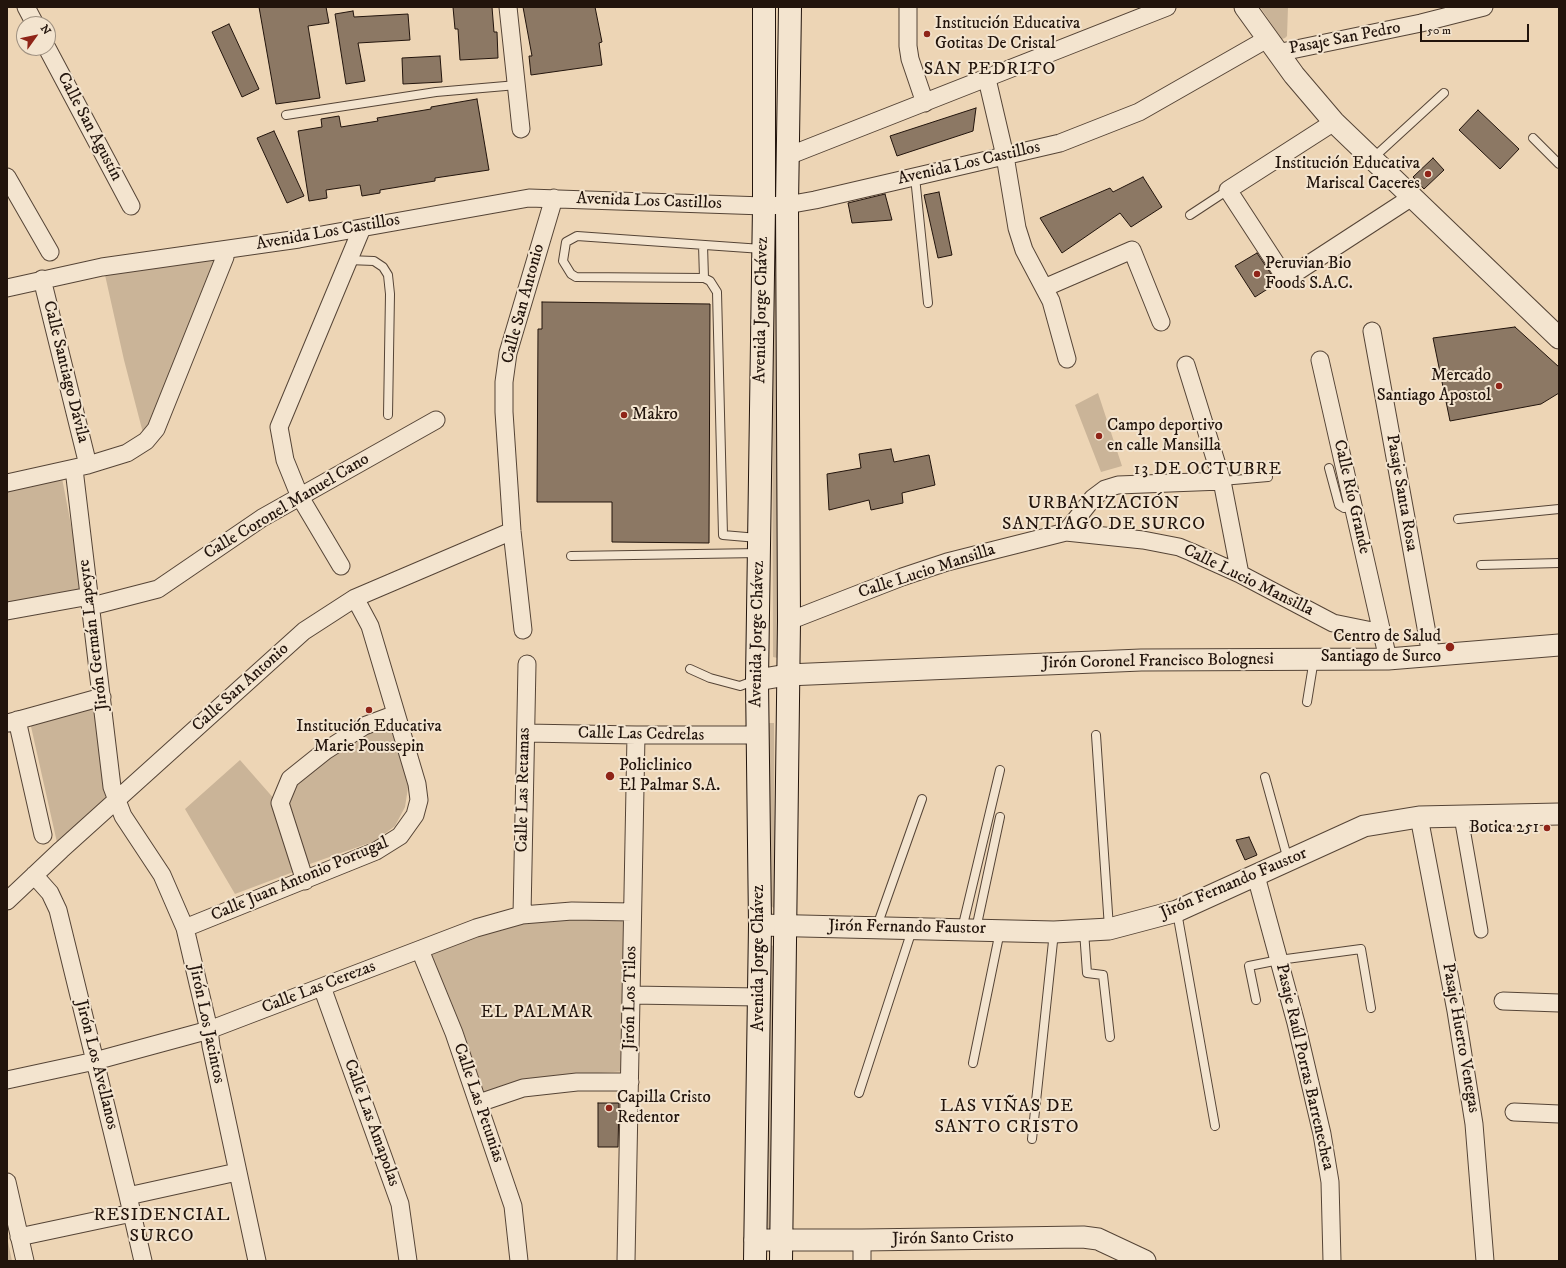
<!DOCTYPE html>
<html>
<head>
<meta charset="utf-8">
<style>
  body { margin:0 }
  #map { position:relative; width:1566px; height:1268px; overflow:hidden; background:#edd5b5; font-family:"IM FELL DW Pica",serif }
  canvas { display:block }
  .frame { position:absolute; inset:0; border:8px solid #22140c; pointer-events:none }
  .north { position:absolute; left:16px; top:16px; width:40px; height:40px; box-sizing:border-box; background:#f3e4cf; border:1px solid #9f9181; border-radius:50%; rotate:57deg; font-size:11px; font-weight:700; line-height:16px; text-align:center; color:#22140c }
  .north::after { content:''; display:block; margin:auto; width:14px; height:18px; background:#8f2418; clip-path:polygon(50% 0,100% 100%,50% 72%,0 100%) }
  .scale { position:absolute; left:1420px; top:24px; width:109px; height:18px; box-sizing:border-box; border:2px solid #22140c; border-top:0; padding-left:5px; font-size:12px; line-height:14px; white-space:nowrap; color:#22140c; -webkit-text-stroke:3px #f3e4cf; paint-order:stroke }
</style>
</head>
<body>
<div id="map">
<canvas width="1566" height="1268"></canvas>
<div class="frame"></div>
<div class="north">N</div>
<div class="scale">50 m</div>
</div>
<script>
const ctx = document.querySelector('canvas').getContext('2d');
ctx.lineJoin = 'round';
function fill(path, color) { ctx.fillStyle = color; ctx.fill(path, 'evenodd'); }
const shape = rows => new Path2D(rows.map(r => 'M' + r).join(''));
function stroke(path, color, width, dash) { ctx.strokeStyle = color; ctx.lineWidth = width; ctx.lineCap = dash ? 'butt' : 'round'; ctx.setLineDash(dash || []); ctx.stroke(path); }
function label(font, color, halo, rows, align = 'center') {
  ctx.font = font + ' "IM FELL DW Pica",serif'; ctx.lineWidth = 4; ctx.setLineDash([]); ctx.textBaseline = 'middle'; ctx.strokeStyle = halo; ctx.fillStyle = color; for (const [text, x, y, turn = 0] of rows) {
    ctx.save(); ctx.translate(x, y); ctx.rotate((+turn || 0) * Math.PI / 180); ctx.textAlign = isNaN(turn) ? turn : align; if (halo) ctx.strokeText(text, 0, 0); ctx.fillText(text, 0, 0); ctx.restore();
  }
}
fill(shape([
  [1260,7,1288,7,1287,36,1285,38,1282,39],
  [772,220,781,221,778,658,773,657],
  [213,259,215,261,154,420,143,433,124,360,105,275],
  [1098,393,1122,466,1101,472,1075,405],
  [62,478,84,593,7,607,7,488],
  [99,701,110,795,58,847,30,722],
  [394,722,409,781,405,807,395,826,375,841,307,865,286,807,294,785,357,735],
  [764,723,774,723,775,909,765,901],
  [240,760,276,801,296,871,235,894,185,809],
  [533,918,621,918,627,923,628,1071,568,1075,485,1095,463,1031,426,954,478,932],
  [767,945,775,946,772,1231,764,1231],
  [7,1237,12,1261,7,1261]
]), '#cab498');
const building = shape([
  [259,7,326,7,329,23,308,26,320,98,276,104,259,7],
  [453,7,492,7,494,32,497,32,498,58,460,60,458,29,455,29,453,7],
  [523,7,595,7,602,42,599,43,602,65,531,75,529,56,532,56,523,7],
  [353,11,354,17,408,14,410,40,358,43,365,81,346,84,335,14,353,11],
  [229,24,259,89,242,97,212,32,229,24],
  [440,56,442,82,403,84,402,58,440,56],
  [477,99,489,170,435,178,435,181,380,190,380,193,362,196,360,185,326,190,327,198,309,201,298,131,322,127,321,119,339,116,341,127,378,121,377,118,431,109,431,107,477,99],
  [976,108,973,131,897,156,890,136,976,108],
  [1478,110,1519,149,1500,169,1459,130,1478,110],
  [274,131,304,196,287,203,257,138,274,131],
  [1433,158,1444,170,1424,189,1413,177,1433,158],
  [1143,177,1162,207,1131,227,1120,213,1062,253,1040,218,1110,188,1113,192,1143,177],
  [939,192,952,255,938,258,924,195,939,192],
  [885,194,892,220,852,223,848,203,885,194],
  [1257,253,1277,283,1255,297,1235,266,1257,253],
  [542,302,710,304,709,543,612,542,612,502,537,502,538,329,542,329,542,302],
  [1515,327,1559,367,1559,393,1541,404,1450,421,1433,338,1515,327],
  [891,449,894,462,929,455,935,485,902,493,903,503,871,510,869,500,829,510,827,474,861,468,859,454,891,449],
  [1249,837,1257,855,1245,860,1236,840,1249,837],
  [598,1103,619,1103,618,1147,598,1147,598,1103]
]);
fill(building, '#8c7864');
stroke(building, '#22140c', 1);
const service = shape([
  [286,115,436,92,517,85],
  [1533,138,1559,164],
  [1372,159,1444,93],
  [915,177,928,303],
  [1190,215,1228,190],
  [703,245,704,278],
  [348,260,374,261,383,267,388,275,390,294,388,415],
  [1329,468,1339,505,1344,508,1353,507],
  [1222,481,1268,477],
  [1458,519,1559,509],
  [758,538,723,535,717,292,710,281,704,278,576,277,571,274,563,261,566,242,577,236,762,249],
  [571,556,759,553],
  [1481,565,1559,563],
  [690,669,710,678,740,686,756,680],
  [1307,702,1314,659],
  [1096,735,1109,928],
  [1265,777,1288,860],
  [1177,912,1215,1126],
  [877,926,922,799],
  [962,929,1000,770],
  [976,929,1000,817],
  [1084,931,1087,973,1103,975,1110,1037],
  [1256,1000,1249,966,1279,960,1361,949,1371,1008],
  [973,1063,1000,931],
  [859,1093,912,930],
  [1032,1139,1054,932]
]);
const pedestrian = shape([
  [1461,817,1481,931]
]);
const minor = shape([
  [26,7,35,24],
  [508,7,521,129],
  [908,7,908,46,910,59,925,103],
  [47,48,131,206],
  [1277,53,1421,23,1484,7],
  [987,79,1005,156,1017,228,1024,250,1051,301,1067,359],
  [1334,122,1228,190,1286,279,1412,197],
  [788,156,1167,7],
  [7,177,50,252],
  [42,279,88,465],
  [7,288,102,267,299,239,529,198,764,206,787,205,815,200,1060,143,1139,112,1267,39],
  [1044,288,1132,250,1161,322],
  [1372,331,1431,655],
  [1320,360,1382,633],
  [1186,365,1222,481,1240,574],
  [74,469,112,787,123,816,162,875,185,928,209,1030,211,1046,257,1261],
  [7,483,88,465,127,453,146,441,156,429,223,262,225,257,223,250],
  [1066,532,1093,498,1105,489,1118,485,1222,481],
  [341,566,300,497,285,460,279,427,362,228],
  [92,606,158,589,262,518,436,420],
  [7,611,90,596],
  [789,621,902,577,947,562,1066,532,1143,540,1179,547,1191,552,1240,574,1333,623,1382,633,1388,659],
  [523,630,512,531,504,412,504,382,508,353,554,198],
  [17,720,43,835],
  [8,723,102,697],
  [526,733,636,735,757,735],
  [1419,817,1456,1011,1474,1124,1485,1261],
  [34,875,50,893,58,910,128,1196,143,1261],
  [1256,876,1296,1023,1322,1134,1330,1182,1332,1261],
  [305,881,280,803,290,779,325,751,364,726,396,714],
  [7,901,61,850,304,631,355,598,512,531],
  [522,915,527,664],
  [185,928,376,851,400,836,415,815,419,800,417,784,370,626,355,598],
  [420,950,454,1033,513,1206,519,1261],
  [322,987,400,1204,408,1261],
  [631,995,759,997],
  [1503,1001,1559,1003],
  [7,1080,95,1061,209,1030,476,928,522,915,572,911,632,912],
  [479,1103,523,1088,577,1082,630,1082],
  [1514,1112,1559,1114],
  [7,1182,25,1261],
  [128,1196,237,1172],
  [19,1237,132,1213],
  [862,1240,862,1261],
  [626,1261,636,735]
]);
const tertiary = shape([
  [1245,7,1294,75,1334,122,1559,338],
  [757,680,787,675,1141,660,1388,659,1559,645],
  [760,925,1054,932,1109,929,1177,911,1364,826,1419,817,1559,814],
  [755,1240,862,1240,1083,1237,1098,1239,1145,1261]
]);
const secondary = shape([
  [755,1261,760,925,757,680,764,206,764,7],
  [781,1261,789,621,787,205,790,7]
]);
stroke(service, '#554436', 10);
stroke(pedestrian, '#554436', 15);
stroke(minor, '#554436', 19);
stroke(tertiary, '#554436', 23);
stroke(secondary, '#22140c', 24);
stroke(service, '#f3e4cf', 8);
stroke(pedestrian, '#f3e4cf', 13);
stroke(minor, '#f3e4cf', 17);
stroke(tertiary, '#f3e4cf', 21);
stroke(secondary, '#f3e4cf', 22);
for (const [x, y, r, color] of [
  [927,34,4,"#8f2418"],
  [1428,174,4,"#8f2418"],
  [1257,274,4,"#8f2418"],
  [1499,386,4,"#8f2418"],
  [624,415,4,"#8f2418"],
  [1099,436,4,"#8f2418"],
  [1450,647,5,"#8f2418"],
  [369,710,4,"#8f2418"],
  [610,776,5,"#8f2418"],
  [1547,828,4,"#8f2418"],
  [609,1108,4,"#8f2418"]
]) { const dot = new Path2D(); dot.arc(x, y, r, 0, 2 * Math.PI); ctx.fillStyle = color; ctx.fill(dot); stroke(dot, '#f3e4cf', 1.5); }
label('17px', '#22140c', '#f3e4cf', [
  ["Institución Educativa",935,24],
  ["Gotitas De Cristal",935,44],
  ["Institución Educativa",1420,164,"right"],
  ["Mariscal Caceres",1420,184,"right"],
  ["Peruvian Bio",1265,264],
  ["Foods S.A.C.",1265,284],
  ["Mercado",1491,376,"right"],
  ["Santiago Apostol",1491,396,"right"],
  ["Makro",632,415],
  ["Campo deportivo",1107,426],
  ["en calle Mansilla",1107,446],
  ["Centro de Salud",1441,637,"right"],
  ["Santiago de Surco",1441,657,"right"],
  ["Institución Educativa",369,727,"center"],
  ["Marie Poussepin",369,747,"center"],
  ["Policlinico",619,766],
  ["El Palmar S.A.",619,786],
  ["Botica 251",1539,828,"right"],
  ["Capilla Cristo",617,1098],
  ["Redentor",617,1118]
], 'left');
label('17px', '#22140c', '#f3e4cf', [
  ["Pasaje San Pedro",1345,39,-11],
  ["Calle San Agustín",89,127,62],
  ["Avenida Los Castillos",969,164,-13],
  ["Avenida Los Castillos",649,202,2],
  ["Avenida Los Castillos",328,233,-10],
  ["Calle San Antonio",524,304,-75],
  ["Avenida Jorge Chávez",762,310,-89],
  ["Calle Santiago Dávila",65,372,76],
  ["Pasaje Santa Rosa",1401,493,80],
  ["Calle Río Grande",1351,497,77],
  ["Calle Coronel Manuel Cano",287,507,-31],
  ["Calle Lucio Mansilla",927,572,-18],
  ["Calle Lucio Mansilla",1248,581,26],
  ["Avenida Jorge Chávez",758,634,-89],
  ["Jirón Germán Lapeyre",94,635,-97],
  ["Jirón Coronel Francisco Bolognesi",1158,662,-1],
  ["Calle San Antonio",241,688,-42],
  ["Calle Las Cedrelas",641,735,1],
  ["Calle Las Retamas",524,790,-89],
  ["Calle Juan Antonio Portugal",300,880,-23],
  ["Jirón Fernando Faustor",1234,884,-23],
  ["Jirón Fernando Faustor",907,928,1],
  ["Avenida Jorge Chávez",759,958,-90],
  ["Calle Las Cerezas",319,988,-21],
  ["Jirón Los Tilos",631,998,-89],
  ["Jirón Los Jacintos",206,1024,78],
  ["Pasaje Huerto Venegas",1460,1038,80],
  ["Jirón Los Avellanos",96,1065,76],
  ["Pasaje Raúl Porras Barrenechea",1304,1067,77],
  ["Calle Las Petunias",478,1103,71],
  ["Calle Las Amapolas",371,1123,70],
  ["Jirón Santo Cristo",953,1239,-1]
]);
ctx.letterSpacing = '1px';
label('18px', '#22140c', '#f3e4cf', [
  ["SAN PEDRITO",990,70],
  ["13 DE OCTUBRE",1208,470],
  ["URBANIZACIÓN",1104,504],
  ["SANTIAGO DE SURCO",1104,525],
  ["EL PALMAR",537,1013],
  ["LAS VIÑAS DE",1007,1107],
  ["SANTO CRISTO",1007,1128],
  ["RESIDENCIAL",162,1216],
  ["SURCO",162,1237]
]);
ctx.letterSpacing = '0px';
</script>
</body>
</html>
